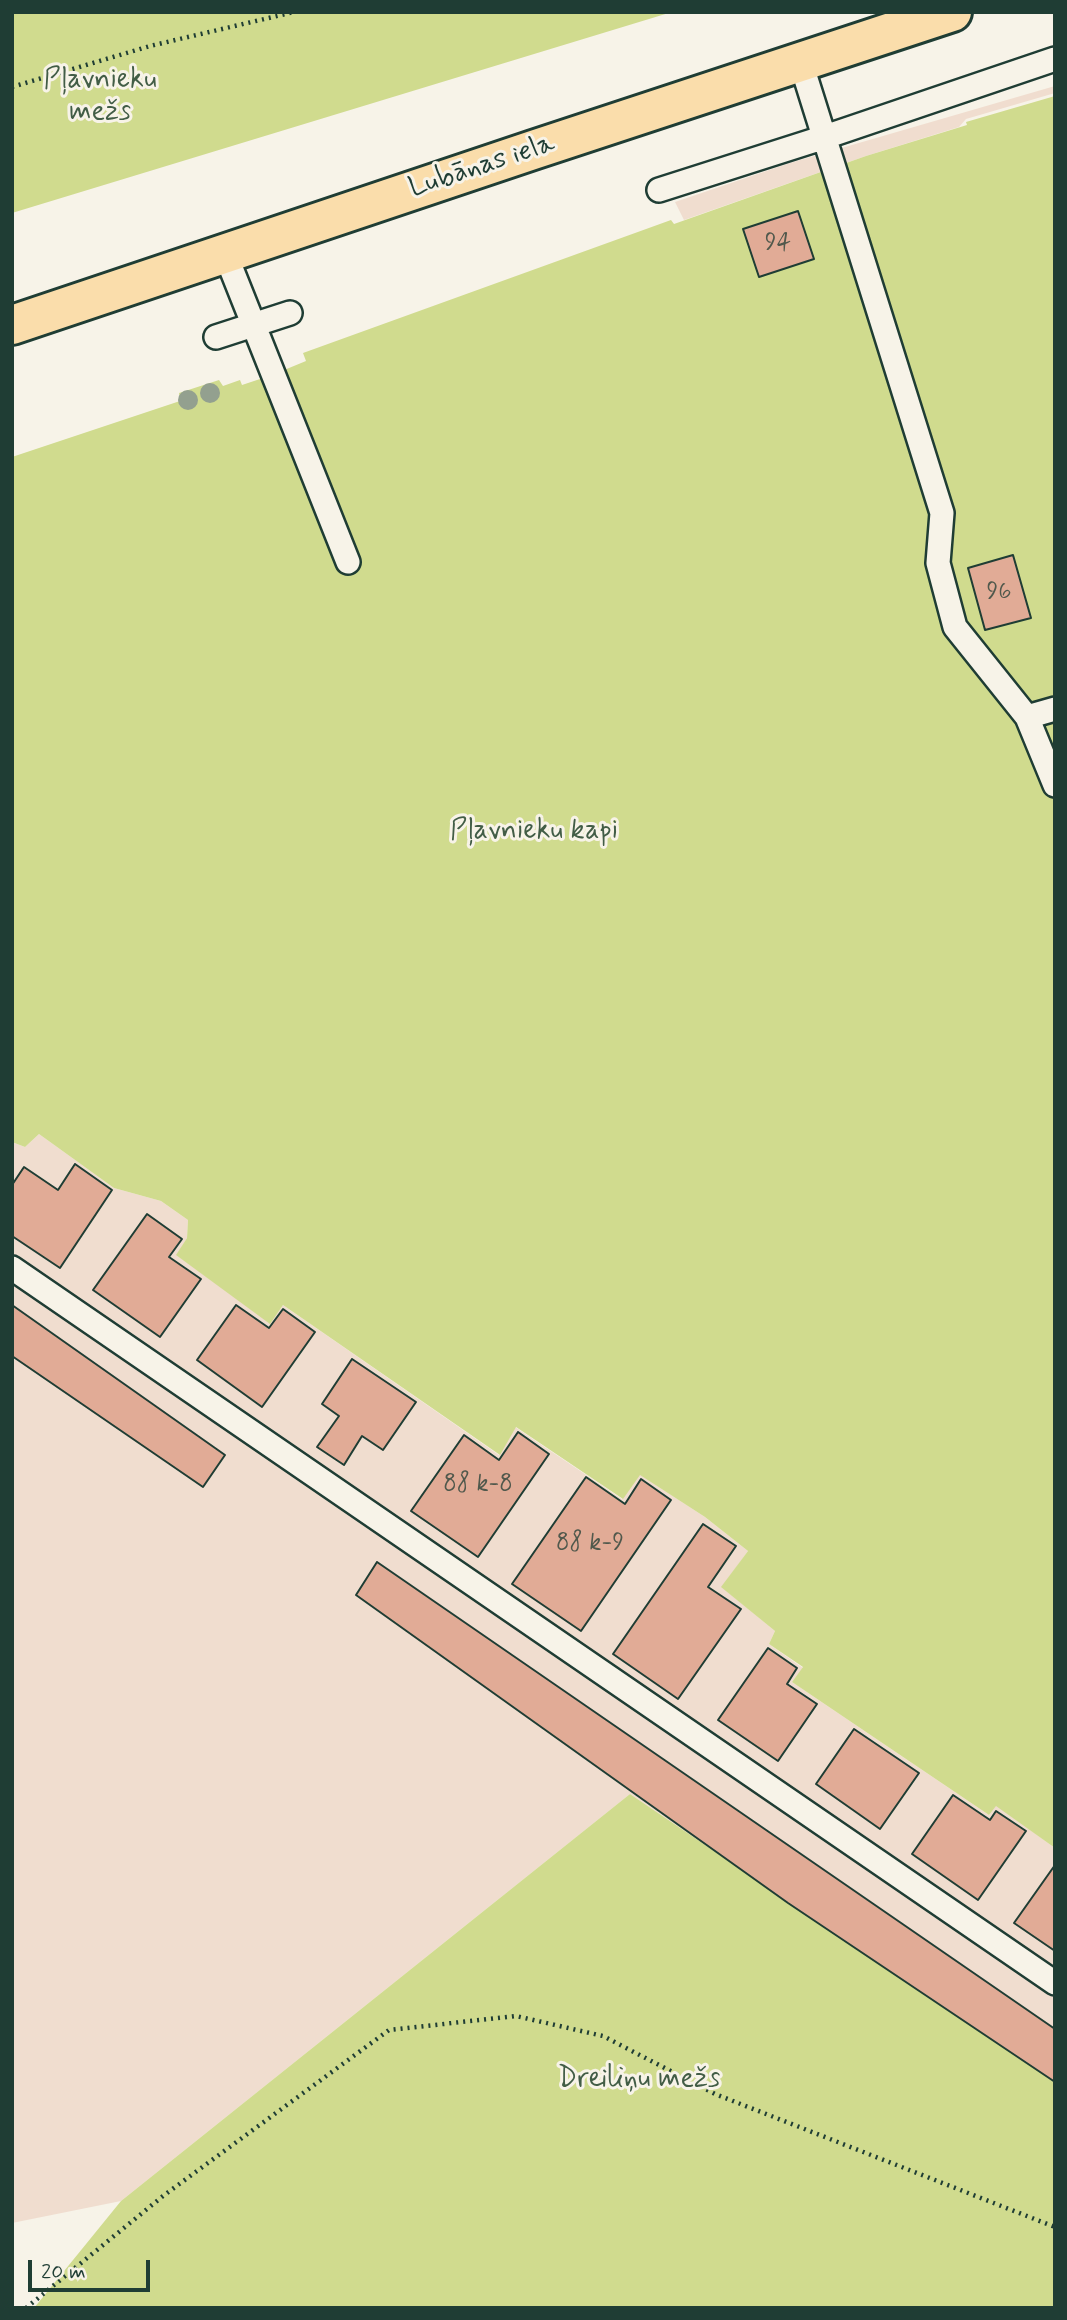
<!DOCTYPE html>
<html>
<head>
<meta charset="utf-8">
<style>
  body { margin:0 }
  #map { position:relative; width:1067px; height:2320px; overflow:hidden; background:#f7f3e8; font-family:Mynerve,sans-serif }
  canvas { display:block }
  .frame { position:absolute; inset:0; border:14px solid #1f3d34; pointer-events:none }
  .scale { position:absolute; left:28px; top:2260px; width:122px; height:32px; box-sizing:border-box; border:4px solid #1f3d34; border-top:0; padding-left:9px; font-size:21px; line-height:24px; white-space:nowrap; color:#1f3d34; -webkit-text-stroke:5px #f7f3e8; paint-order:stroke }
</style>
</head>
<body>
<div id="map">
<canvas width="1067" height="2320"></canvas>
<div class="frame"></div>
<div class="scale">20 m</div>
</div>
<script>
const ctx = document.querySelector('canvas').getContext('2d');
ctx.lineJoin = 'round';
function fill(path, color) { ctx.fillStyle = color; ctx.fill(path, 'evenodd'); }
const shape = rows => new Path2D(rows.map(r => 'M' + r).join(''));
function stroke(path, color, width, dash) { ctx.strokeStyle = color; ctx.lineWidth = width; ctx.lineCap = dash ? 'butt' : 'round'; ctx.setLineDash(dash || []); ctx.stroke(path); }
function label(font, color, halo, rows, align = 'center') {
  ctx.font = font + ' Mynerve,sans-serif'; ctx.lineWidth = 6; ctx.setLineDash([]); ctx.textBaseline = 'middle'; ctx.strokeStyle = halo; ctx.fillStyle = color; for (const [text, x, y, turn = 0] of rows) {
    ctx.save(); ctx.translate(x, y); ctx.rotate((+turn || 0) * Math.PI / 180); ctx.textAlign = isNaN(turn) ? turn : align; if (halo) ctx.strokeText(text, 0, 0); ctx.fillText(text, 0, 0); ctx.restore();
  }
}
fill(shape([
  [1055,86,1055,93,966,119,959,127,866,156,684,220,675,202,790,163],
  [39,1134,114,1188,161,1201,188,1220,187,1238,177,1255,270,1323,283,1305,499,1455,515,1427,622,1499,639,1474,705,1517,748,1551,722,1587,775,1631,769,1644,803,1668,792,1682,989,1815,996,1805,1055,1848,1055,2082,630,1794,121,2201,12,2223,12,1142,25,1147]
]), '#f0ddcf');
fill(shape([
  [12,12,672,12,12,213],
  [1055,96,1055,1848,996,1806,989,1815,792,1682,803,1667,769,1644,775,1631,721,1587,748,1551,705,1517,640,1475,623,1499,516,1427,500,1455,283,1305,270,1324,176,1255,187,1238,188,1220,161,1201,114,1188,39,1134,25,1147,12,1142,12,457,180,401,179,393,219,380,223,386,240,380,242,385,272,375,306,361,303,353,671,220,674,224,866,156,967,125,966,122],
  [630,1794,1055,2082,1055,2308,34,2308,121,2201]
]), '#d0db8e');
const building = shape([
  [798,211,814,259,759,277,743,229,798,211],
  [1013,555,1031,618,985,630,968,568,1013,555],
  [75,1164,112,1190,60,1268,12,1236,12,1185,24,1167,58,1190,75,1164],
  [147,1214,182,1239,169,1257,201,1279,160,1337,93,1290,147,1214],
  [12,1305,225,1455,203,1487,12,1356,12,1305],
  [236,1305,269,1328,283,1309,315,1332,262,1407,197,1360,236,1305],
  [352,1359,416,1402,383,1450,362,1436,344,1465,317,1447,339,1416,322,1404,352,1359],
  [518,1432,549,1454,478,1557,411,1511,464,1435,499,1460,518,1432],
  [586,1477,625,1504,641,1479,671,1500,581,1631,512,1584,586,1477],
  [703,1524,736,1546,708,1587,741,1609,678,1699,613,1654,703,1524],
  [377,1562,1055,2029,1055,2082,788,1903,356,1595,377,1562],
  [768,1648,797,1668,787,1684,817,1704,778,1761,718,1720,768,1648],
  [854,1729,919,1773,880,1829,816,1784,854,1729],
  [953,1795,990,1820,996,1811,1026,1831,978,1900,912,1854,953,1795],
  [1055,1865,1055,1951,1014,1923,1055,1865]
]);
fill(building, '#e1ab96');
stroke(building, '#1f3d34', 2);
const service = shape([
  [801,63,942,513,938,563,955,627,1027,717,1055,785],
  [659,190,825,137,1055,59],
  [225,253,348,562],
  [216,337,290,313],
  [1027,717,1055,709],
  [12,1268,1055,1983]
]);
const primary = shape([
  [12,325,533,150,952,12]
]);
stroke(service, '#1f3d34', 28);
stroke(primary, '#1f3d34', 44);
stroke(shape([
  [12,87,150,46,294,12],
  [26,2308,163,2196,389,2030,516,2016,603,2036,715,2094,1055,2227]
]), '#1f3d34', 4.5, [2, 5]);
stroke(service, '#f7f3e8', 23);
stroke(primary, '#faddab', 38);
ctx.fillStyle = '#93a08f';
for (const [x, y] of [
  [210,393],
  [188,400]
]) { ctx.beginPath(); ctx.arc(x, y, 10, 0, 2 * Math.PI); ctx.fill(); }
label('24px', '#50584c', null, [
  ["94",778,244],
  ["96",999,593],
  ["88 k-8",478,1485],
  ["88 k-9",590,1544]
]);
label('28px', '#425d46', '#f7f3e8', [
  ["Pļavnieku",100,81],
  ["mežs",100,113],
  ["Pļavnieku kapi",534,832],
  ["Dreiliņu mežs",639,2080]
]);
label('28px', '#1f3d34', '#f7f3e8', [
  ["Lubānas iela",482,167,-18]
]);
</script>
</body>
</html>
